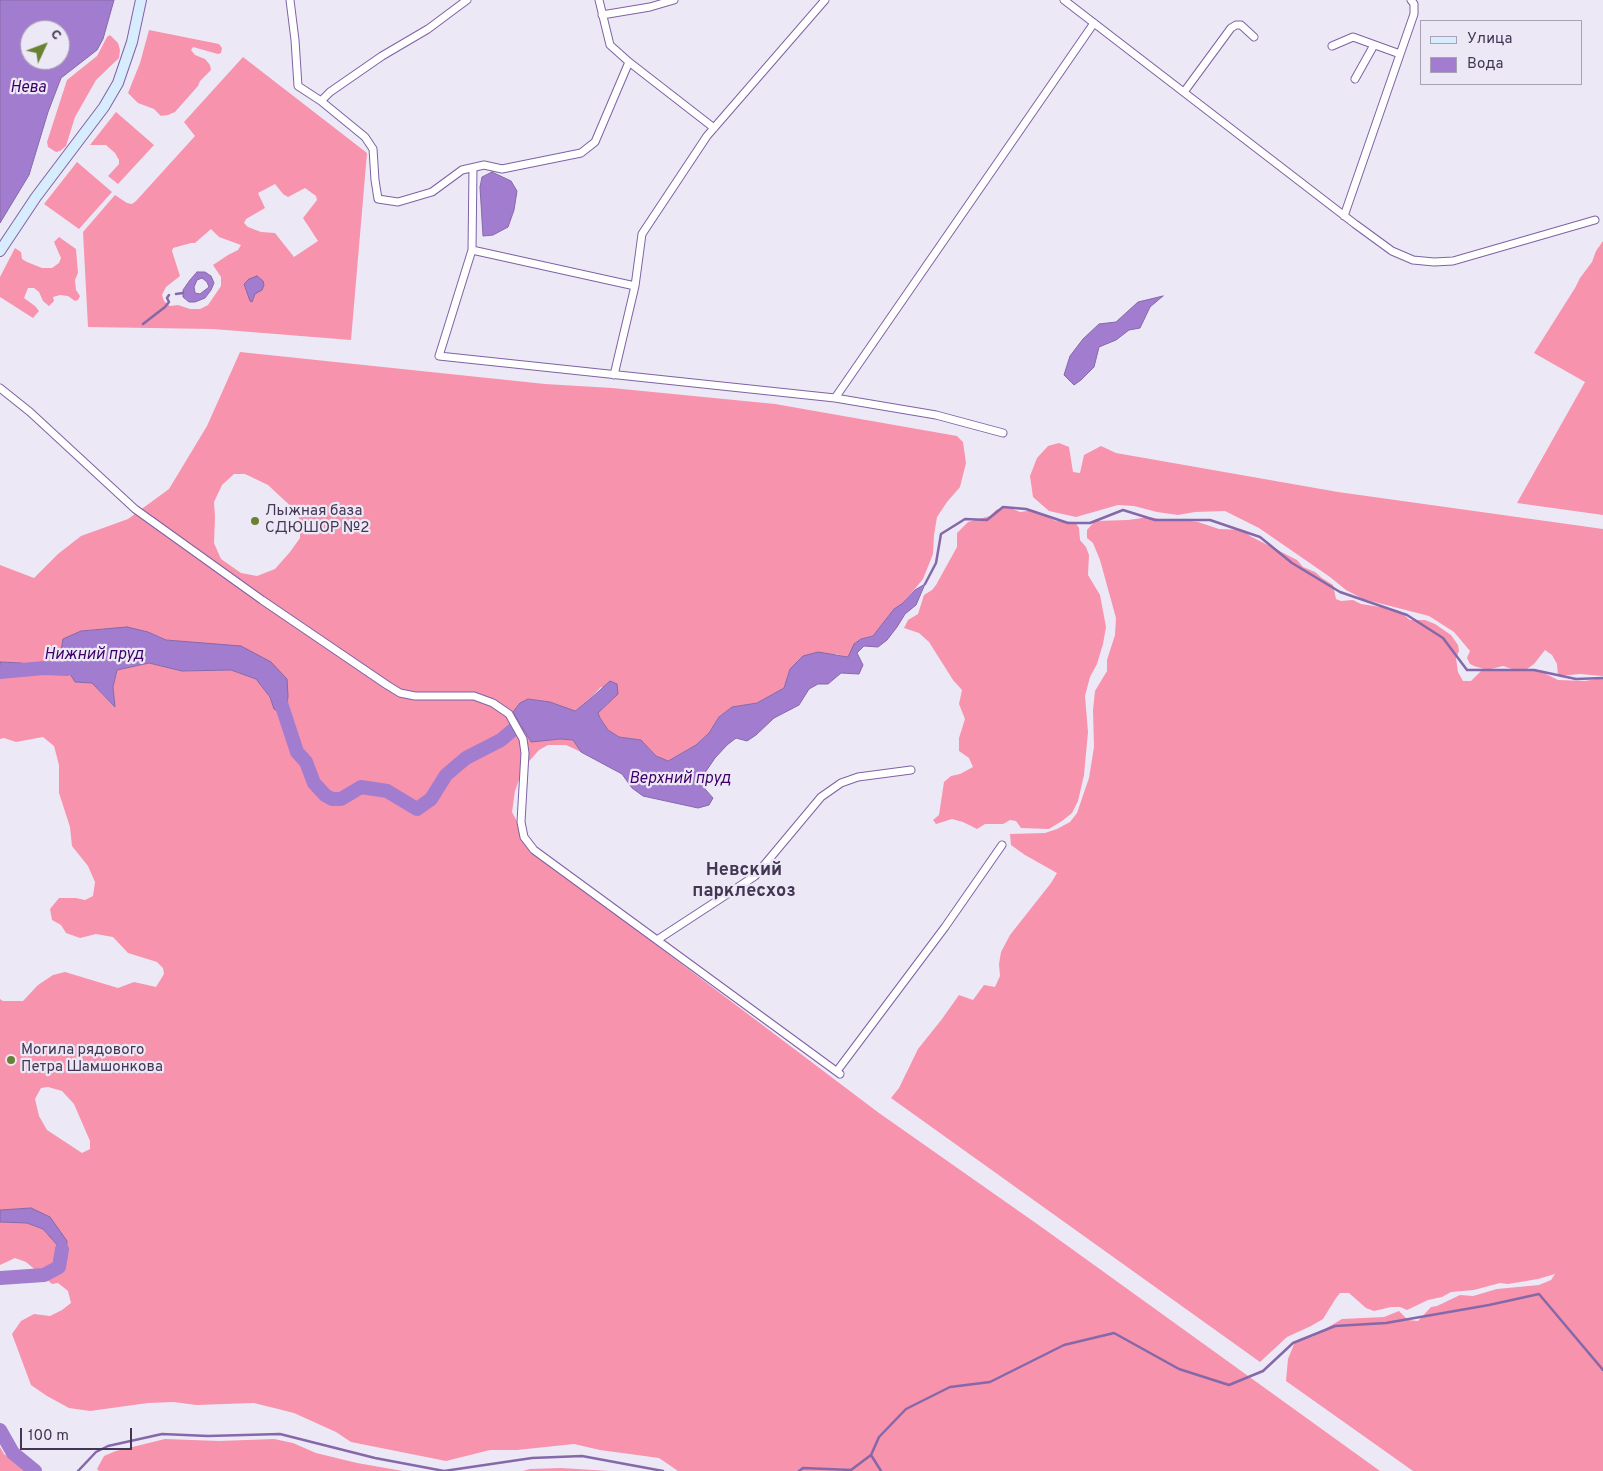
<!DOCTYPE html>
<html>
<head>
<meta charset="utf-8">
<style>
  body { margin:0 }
  #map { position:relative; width:1603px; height:1471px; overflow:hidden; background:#ede8f6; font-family:Overpass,sans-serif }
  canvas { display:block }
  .legend { position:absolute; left:1420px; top:20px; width:162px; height:65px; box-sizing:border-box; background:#ede8f6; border:1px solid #a9a1b5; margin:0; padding:6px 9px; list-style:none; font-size:15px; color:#423653 }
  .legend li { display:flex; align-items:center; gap:10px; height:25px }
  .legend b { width:25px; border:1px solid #a9a1b5 }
  .north { position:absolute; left:20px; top:20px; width:50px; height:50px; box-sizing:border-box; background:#ede8f6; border:1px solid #a9a1b5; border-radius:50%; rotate:47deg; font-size:14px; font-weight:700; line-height:20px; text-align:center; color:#423653 }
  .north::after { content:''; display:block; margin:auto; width:18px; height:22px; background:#698133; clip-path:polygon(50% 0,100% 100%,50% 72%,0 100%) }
  .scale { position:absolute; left:20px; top:1428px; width:112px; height:22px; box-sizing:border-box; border:2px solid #423653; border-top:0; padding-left:6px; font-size:15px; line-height:18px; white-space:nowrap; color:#423653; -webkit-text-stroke:4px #ede8f6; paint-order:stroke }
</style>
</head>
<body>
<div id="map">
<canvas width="1603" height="1471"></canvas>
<ul class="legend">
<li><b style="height:6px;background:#d7edfe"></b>Улица</li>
<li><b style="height:14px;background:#a27dcf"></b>Вода</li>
</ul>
<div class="north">С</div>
<div class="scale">100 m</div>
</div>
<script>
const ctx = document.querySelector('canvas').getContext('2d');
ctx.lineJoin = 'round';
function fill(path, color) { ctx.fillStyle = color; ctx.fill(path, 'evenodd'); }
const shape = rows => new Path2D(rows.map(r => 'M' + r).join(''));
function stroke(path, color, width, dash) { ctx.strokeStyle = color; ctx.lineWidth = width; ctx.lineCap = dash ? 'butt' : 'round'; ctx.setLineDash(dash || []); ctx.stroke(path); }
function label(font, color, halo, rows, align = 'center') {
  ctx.font = font + ' Overpass,sans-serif'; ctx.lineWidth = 4.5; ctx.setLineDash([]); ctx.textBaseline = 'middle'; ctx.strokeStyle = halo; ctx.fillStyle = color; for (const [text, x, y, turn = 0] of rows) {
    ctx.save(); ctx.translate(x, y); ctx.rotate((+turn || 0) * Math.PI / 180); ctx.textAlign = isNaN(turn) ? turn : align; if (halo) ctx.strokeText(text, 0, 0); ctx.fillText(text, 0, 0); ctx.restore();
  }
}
fill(shape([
  [149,30,219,44,222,48,221,53,218,54,193,47,191,50,195,55,205,59,210,65,211,70,200,81,198,86,175,112,168,115,161,116,154,109,138,103,128,93,140,63],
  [110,35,118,43,120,50,119,58,96,80,75,117,66,146,60,151,56,152,48,147,47,142,67,80,97,56,107,37],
  [243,57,367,153,351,340,213,329,88,327,83,232,115,195,127,203,132,204,136,201,195,136,184,122],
  [275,184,283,194,288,197,305,188,316,196,317,200,303,218,318,241,294,257,275,233,261,232,248,227,244,223,246,219,265,208,258,193],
  [211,229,219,237,241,245,238,250,228,255,213,265,221,277,221,286,208,305,200,309,190,309,178,305,170,306,164,301,162,295,166,287,180,276,172,251,173,248,191,243,195,243],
  [116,112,154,145,118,184,108,176,119,164,119,160,115,153,106,145,90,145],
  [77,162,112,192,79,229,44,204],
  [59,237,76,249,78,273,75,280,76,290,80,296,78,300,75,301,68,296,60,295,53,297,54,301,49,306,43,301,39,292,34,288,28,288,24,298,35,306,39,311,33,318,0,297,0,277,15,248,21,252,22,259,27,262,42,268,52,268,59,263,61,258,54,242],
  [1603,241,1603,515,1517,503,1585,382,1534,353,1575,288,1580,278,1592,262,1596,251],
  [240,352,545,384,612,388,775,404,957,436,963,442,966,463,960,487,947,502,937,517,934,535,933,554,923,579,903,603,894,609,873,636,861,639,848,657,836,654,790,669,784,688,757,703,732,707,719,717,709,733,696,745,667,761,656,756,641,740,619,737,608,730,600,718,598,713,618,694,601,687,589,700,574,711,550,702,528,699,513,712,530,741,560,739,573,740,581,752,566,745,548,745,539,750,523,768,515,791,512,812,520,827,528,848,879,1113,1040,1226,1380,1471,678,1471,659,1458,600,1450,574,1444,517,1450,490,1450,446,1461,351,1442,336,1432,294,1413,254,1403,196,1405,174,1402,148,1403,90,1411,69,1408,47,1396,31,1385,12,1334,21,1321,34,1314,50,1316,62,1310,71,1303,68,1291,58,1283,52,1284,26,1262,15,1258,0,1265,0,1222,27,1223,43,1229,58,1246,59,1267,67,1241,31,1208,0,1210,0,999,3,1001,23,1001,38,985,53,975,65,972,118,988,134,982,156,987,164,974,163,968,157,962,128,953,113,937,96,934,80,938,66,933,61,925,52,920,50,909,59,898,76,898,85,900,93,896,95,882,88,866,72,846,70,827,59,793,59,765,54,746,43,737,16,742,4,738,0,739,0,678,23,675,43,668,21,663,0,662,0,565,34,578,58,554,81,536,128,519,169,489,207,426],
  [234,474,245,474,268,485,298,513,300,526,300,538,290,552,275,569,257,576,241,573,221,559,214,543,215,517,214,502,222,485],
  [101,629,148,632,166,640,200,643,288,696,274,709,270,697,256,679,231,670,182,671,149,663,117,670,113,687,115,707,92,683,75,682,67,669,61,651,81,631],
  [48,1087,62,1091,74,1104,90,1141,90,1149,82,1153,47,1130,39,1116,35,1099,41,1088],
  [1059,443,1069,447,1073,472,1080,473,1084,455,1101,446,1116,453,1338,492,1603,529,1603,676,1580,674,1558,676,1557,664,1552,655,1545,650,1534,664,1527,669,1515,670,1503,666,1487,670,1474,666,1470,664,1467,658,1470,651,1454,632,1429,616,1363,599,1346,590,1330,577,1259,528,1225,511,1195,512,1178,515,1157,512,1134,506,1118,505,1076,517,1049,511,1033,497,1030,476,1037,458,1048,446],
  [1006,506,1020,512,1034,510,1056,521,1075,522,1079,528,1080,540,1086,547,1089,555,1088,575,1100,595,1106,627,1103,644,1097,664,1090,677,1085,696,1088,732,1084,775,1078,801,1072,813,1062,821,1049,829,1021,828,1016,821,1010,820,1003,824,985,824,977,829,963,822,952,819,936,824,933,820,939,815,944,782,951,776,960,774,973,767,969,758,959,751,959,738,965,719,959,704,962,690,953,680,929,642,919,633,904,628,908,620,918,614,924,595,932,590,936,585,957,547,957,533,968,522,990,516,996,510],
  [1149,517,1169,521,1182,520,1198,522,1219,529,1244,530,1250,536,1297,560,1303,567,1315,572,1322,578,1333,585,1336,599,1341,601,1353,600,1361,604,1387,608,1399,611,1410,620,1425,620,1435,624,1451,635,1458,645,1459,651,1456,658,1458,672,1463,681,1471,681,1481,671,1540,671,1558,680,1585,681,1603,678,1603,1471,1413,1471,1286,1381,1288,1359,1294,1344,1301,1338,1312,1337,1320,1332,1342,1319,1384,1317,1399,1311,1408,1320,1418,1321,1431,1307,1437,1306,1460,1295,1473,1296,1497,1289,1539,1285,1551,1280,1555,1274,1538,1279,1508,1284,1500,1283,1474,1290,1451,1292,1442,1297,1428,1300,1407,1310,1400,1307,1391,1307,1374,1311,1366,1308,1349,1293,1340,1293,1336,1298,1323,1319,1311,1326,1287,1337,1260,1362,891,1098,899,1088,918,1049,942,1019,959,995,973,1000,984,985,995,987,1000,976,999,964,1001,952,1010,935,1051,883,1057,873,1025,855,1011,845,1010,834,1045,833,1057,829,1070,822,1077,813,1089,778,1094,747,1093,710,1095,691,1107,671,1107,660,1115,635,1116,618,1100,560,1093,543,1087,538,1087,530,1095,521,1128,520],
  [165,1439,219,1441,274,1439,293,1443,316,1453,357,1463,403,1471,99,1471,97,1469,104,1456,116,1451],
  [0,1447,4,1454,26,1471,0,1471],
  [561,1468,609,1471,523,1471,530,1469]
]), '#f793ad');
const water = shape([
  [0,0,114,0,103,39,97,50,61,78,48,112,29,175,0,223,0,0],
  [30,30,60,30,60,60,30,60,30,30],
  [492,172,511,181,517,191,514,210,508,227,493,235,483,236,480,187,482,177,492,172],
  [197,272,205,272,211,276,214,283,211,290,205,298,195,302,189,302,183,297,183,290,190,280,197,272],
  [202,278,207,282,209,287,200,294,195,293,194,287,197,280,202,278],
  [257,276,263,281,264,285,262,290,255,294,252,302,250,301,244,284,249,279,257,276],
  [1163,296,1150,307,1140,328,1129,330,1116,340,1099,347,1094,367,1081,380,1074,385,1064,375,1070,356,1083,339,1099,324,1116,322,1138,302,1163,296],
  [925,584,916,605,905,614,897,627,887,640,878,647,864,646,857,653,863,665,859,674,841,673,828,684,818,684,809,689,799,705,774,718,756,735,747,741,736,738,727,745,715,758,702,777,705,789,713,798,709,805,698,808,643,796,632,788,622,774,581,752,573,740,560,739,531,742,513,712,520,703,528,699,550,702,575,711,589,700,610,681,617,684,618,694,598,713,600,718,608,730,619,737,641,740,656,756,668,761,696,745,709,733,719,717,732,707,757,703,784,688,790,669,803,656,818,652,848,657,854,644,861,639,873,636,894,609,903,603,915,590,925,584],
  [127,627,148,632,166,640,241,646,271,662,287,679,288,696,286,716,274,709,270,697,256,679,231,670,182,671,149,663,117,670,113,687,115,707,92,683,75,682,67,669,61,651,63,639,81,631,127,627],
  [0,662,21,663,44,668,23,675,0,678,0,662],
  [31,1208,50,1217,67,1241,65,1261,59,1267,58,1246,43,1229,27,1223,0,1222,0,1210,31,1208]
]);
fill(water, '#a27dcf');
stroke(water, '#8568aa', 1);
stroke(shape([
  [176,294,183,293],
  [143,324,165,307,169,302,167,298,169,295],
  [925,584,936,563,941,534,965,519,987,520,1003,507,1026,509,1068,523,1090,523,1123,510,1155,520,1210,520,1260,537,1292,563,1340,592,1407,615,1443,638,1467,670,1534,670,1576,679,1603,678],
  [871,1455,881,1471],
  [78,1471,96,1452,108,1446,162,1434,208,1436,280,1434,375,1458,444,1471,532,1458,582,1456,663,1471],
  [799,1471,803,1468,851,1470,871,1455,879,1437,906,1409,950,1387,990,1382,1064,1345,1114,1333,1179,1369,1229,1385,1263,1371,1293,1343,1335,1326,1386,1323,1489,1305,1539,1294,1603,1370]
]), '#8568aa', 2.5);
stroke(shape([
  [0,672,44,668,67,669,83,663],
  [280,700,297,752,306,762,314,783,325,795,332,799,341,799,361,787,387,791,417,809,431,799,446,775,466,758,501,740,515,728],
  [0,1278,44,1275,59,1267,62,1249],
  [0,1430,13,1453,35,1471]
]), '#a27dcf', 14);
const street = shape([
  [290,0,295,40,298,86,321,101,365,137,373,149,375,180,378,199,398,202,432,192,462,170,484,165,502,169,581,153,595,142,629,62],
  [599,0,610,45,629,62,714,128],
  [1064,0,1355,224,1392,251,1413,260,1434,262,1453,261,1595,220],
  [602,15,650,7,674,0],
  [1332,46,1353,37,1400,54],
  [1355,79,1374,45],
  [1184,92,1231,28,1236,25,1241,25,1254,37],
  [321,101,330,92,382,56,428,29,467,0],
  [473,168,472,250,439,356,835,398,936,415,1003,433],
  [1344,216,1414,14,1414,4,1411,0],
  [472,250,635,286],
  [614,375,635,286,642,234,707,136,825,0],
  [0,388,30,412,135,509,262,600,387,685,400,693,415,696,474,696,493,703,509,714,523,739,525,753,521,822,524,837,534,850,840,1074],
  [835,398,1094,23],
  [657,940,755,876,821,797,841,783,858,777,911,770],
  [837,1071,945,927,1002,845]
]);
const secondary = shape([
  [0,251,36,197,104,107,118,83,132,42,141,0]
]);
stroke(street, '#7f62a3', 9);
stroke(secondary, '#7f62a3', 12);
stroke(street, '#fff', 7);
stroke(secondary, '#d7edfe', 10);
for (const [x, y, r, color] of [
  [255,521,5,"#698133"],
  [11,1060,5,"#698133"]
]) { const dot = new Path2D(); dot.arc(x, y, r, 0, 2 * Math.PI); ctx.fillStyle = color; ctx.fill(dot); stroke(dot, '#ede8f6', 2); }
label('15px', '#423653', '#ede8f6', [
  ["Лыжная база",265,512],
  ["СДЮШОР №2",265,529],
  ["Могила рядового",21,1051],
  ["Петра Шамшонкова",21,1068]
], 'left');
label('italic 16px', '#3e0068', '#ede8f6', [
  ["Нева",28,89],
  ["Нижний пруд",94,656],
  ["Верхний пруд",680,780]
]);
label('bold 18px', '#423653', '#ede8f6', [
  ["Невский",744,871],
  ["парклесхоз",744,892]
]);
</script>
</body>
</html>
